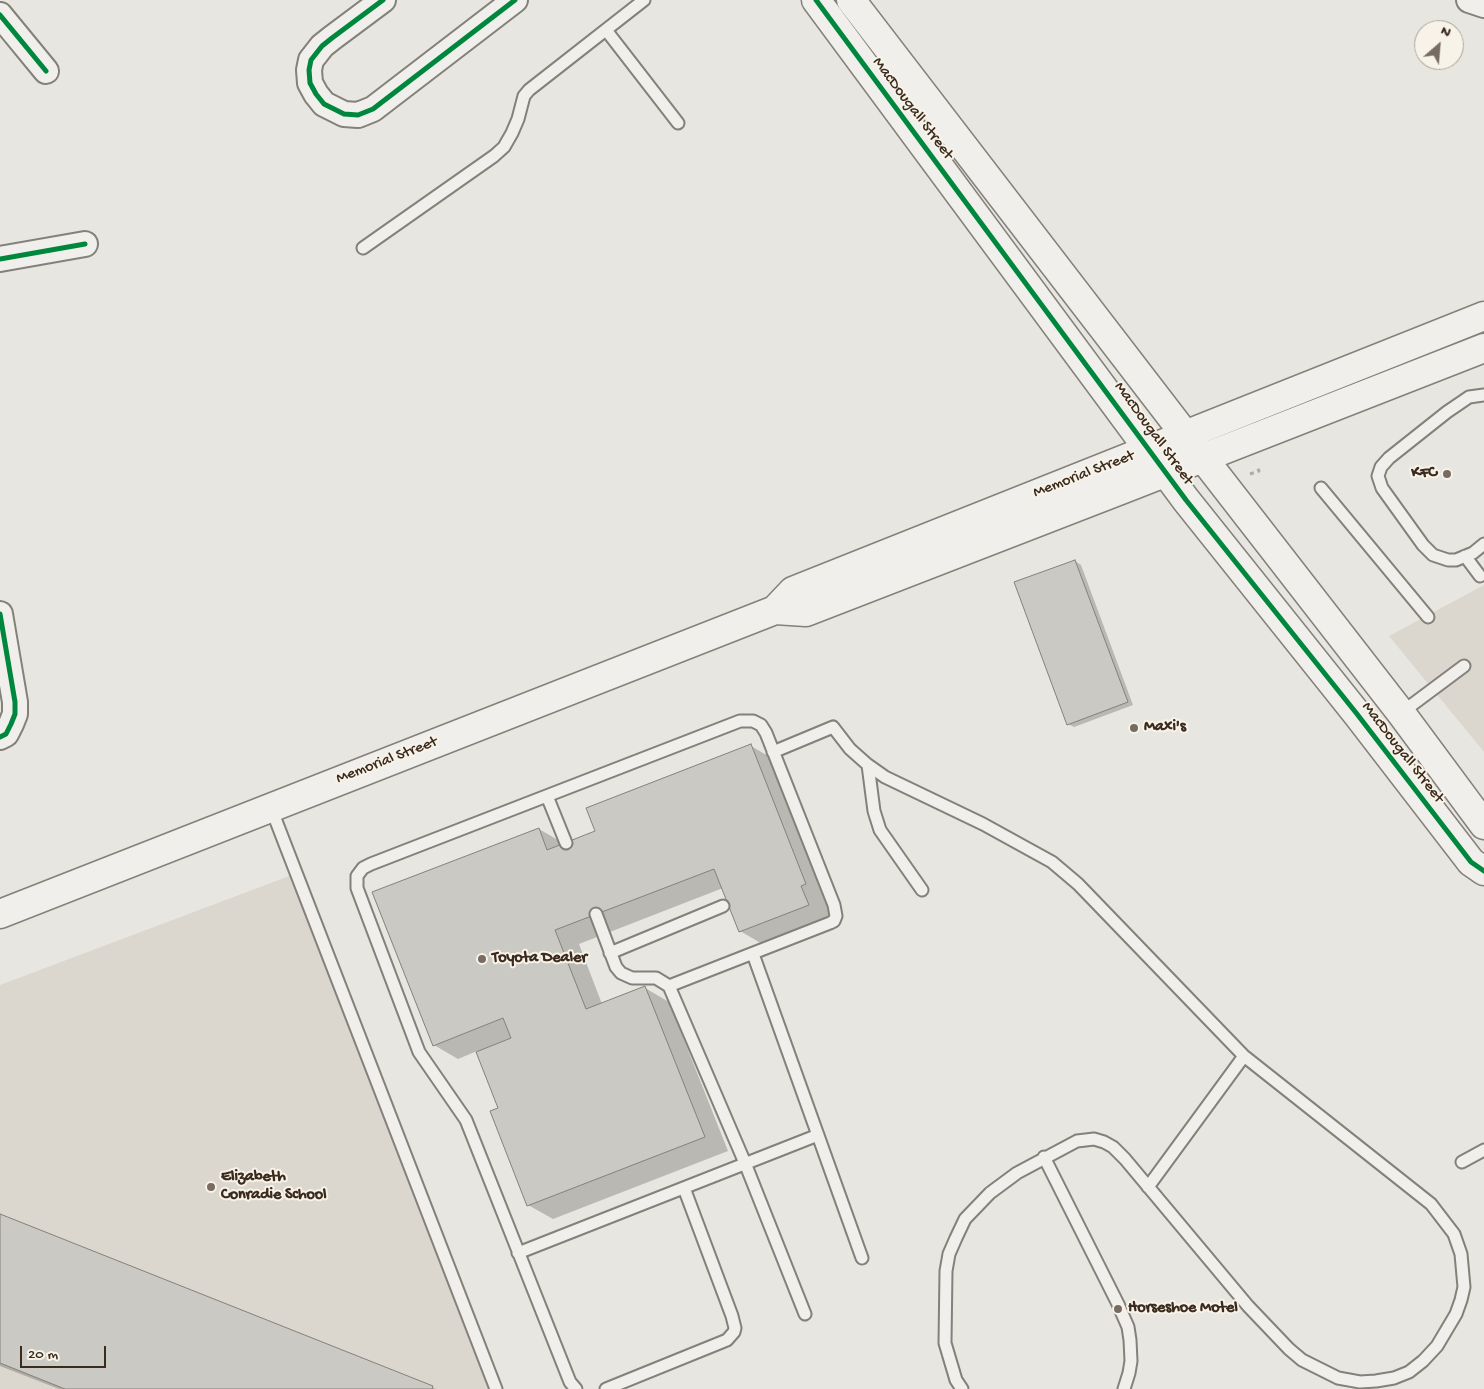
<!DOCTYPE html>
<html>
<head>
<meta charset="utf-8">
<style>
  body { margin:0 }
  #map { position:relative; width:1484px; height:1389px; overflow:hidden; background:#e8e6e0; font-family:"Gochi Hand",sans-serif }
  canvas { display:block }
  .north { position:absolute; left:1414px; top:20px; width:50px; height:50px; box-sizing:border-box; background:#f7f3e8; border:1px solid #aca397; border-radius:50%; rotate:27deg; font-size:14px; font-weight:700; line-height:20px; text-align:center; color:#3b2a1e }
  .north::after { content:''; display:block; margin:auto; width:18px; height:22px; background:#786c62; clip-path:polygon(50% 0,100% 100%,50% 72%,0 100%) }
  .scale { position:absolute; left:20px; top:1346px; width:86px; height:22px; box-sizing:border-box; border:2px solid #3b2a1e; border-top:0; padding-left:6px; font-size:15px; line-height:18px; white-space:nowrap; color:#3b2a1e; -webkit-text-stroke:4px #f7f3e8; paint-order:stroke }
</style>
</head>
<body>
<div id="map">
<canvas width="1484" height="1389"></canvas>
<div class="north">N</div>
<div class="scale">20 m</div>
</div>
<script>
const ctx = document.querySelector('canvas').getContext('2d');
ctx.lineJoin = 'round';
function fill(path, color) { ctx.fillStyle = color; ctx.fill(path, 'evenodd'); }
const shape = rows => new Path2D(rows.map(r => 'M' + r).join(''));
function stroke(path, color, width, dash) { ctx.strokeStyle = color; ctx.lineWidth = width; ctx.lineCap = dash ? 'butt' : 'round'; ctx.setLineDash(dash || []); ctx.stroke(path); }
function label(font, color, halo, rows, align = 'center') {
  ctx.font = font + ' "Gochi Hand",sans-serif'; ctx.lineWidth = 4; ctx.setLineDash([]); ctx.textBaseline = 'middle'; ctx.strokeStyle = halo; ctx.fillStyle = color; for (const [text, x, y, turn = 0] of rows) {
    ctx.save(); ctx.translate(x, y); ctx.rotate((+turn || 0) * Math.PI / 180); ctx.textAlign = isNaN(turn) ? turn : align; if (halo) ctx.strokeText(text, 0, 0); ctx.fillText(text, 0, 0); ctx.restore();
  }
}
fill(shape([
  [1484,585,1484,752,1389,636],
  [300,872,499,1389,0,1389,0,985]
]), '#dbd7ce');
fill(shape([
  [1075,561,1081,565,1133,705,1074,727,1068,724],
  [751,746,775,760,830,898,825,900,833,919,764,945,740,931,723,888,579,944,602,1004,645,988,669,1002,728,1151,553,1219,528,1205,500,1108,477,1051,458,1059,434,1045,539,829,563,843,597,832],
  [0,1216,432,1387,436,1389,59,1389,0,1366]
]), '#0003');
const building = shape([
  [1075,560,1128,702,1067,725,1014,582,1075,560],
  [751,744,806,884,801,886,809,905,739,932,714,869,555,930,586,1009,645,986,705,1137,527,1206,490,1111,498,1108,476,1052,511,1038,503,1018,433,1046,372,892,539,828,547,850,595,831,586,808,751,744],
  [0,1214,433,1386,432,1389,65,1389,0,1363,0,1214]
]);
fill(building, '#cbc9c4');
stroke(building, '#84807a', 1);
const service = shape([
  [606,30,678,123],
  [363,248,494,156,504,147,512,133,518,119,524,96,529,90,644,0],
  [1484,395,1469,397,1447,412,1389,458,1381,467,1378,476,1382,488,1423,545,1433,555,1448,560,1456,560,1473,553,1484,544],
  [1321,488,1428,617],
  [1465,556,1480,576],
  [1401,713,1464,666],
  [773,752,833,727,850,749,868,765,885,777,983,824,1052,862,1078,884,1244,1056,1431,1204,1454,1234,1461,1254,1464,1287,1461,1300,1456,1314,1437,1346,1423,1361,1409,1372,1394,1378,1376,1381,1360,1382,1338,1378,1302,1360,1289,1349,1248,1306,1125,1159,1113,1147,1104,1142,1094,1139,1077,1141,1017,1173,990,1193,965,1219,956,1238,949,1254,946,1271,945,1343,956,1380,962,1389],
  [868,765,874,811,880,830,922,890],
  [547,796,566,843],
  [271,808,496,1389],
  [596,914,616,967,621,973,632,978,656,978,669,986,745,1163,805,1314],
  [610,953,723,906],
  [753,954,862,1258],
  [1044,1157,1118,1304,1128,1327,1130,1340,1131,1361,1129,1373,1124,1389],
  [1462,1162,1484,1150],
  [1148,1187,1244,1056],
  [518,1253,818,1135],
  [576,1389,570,1382,466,1120,419,1052,357,888,357,876,363,868,371,864,740,721,753,721,761,725,766,733,834,905,836,916,834,921,830,923,669,986],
  [606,1389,727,1340,734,1332,735,1328,732,1316,684,1188]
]);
const minor = shape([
  [383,0,332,38,322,46,311,60,309,70,310,83,316,94,324,104,344,114,358,115,373,109,515,0],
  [1469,0,1484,5],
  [0,15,46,71],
  [0,259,85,244],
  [0,614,15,702,15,714,11,724,6,734,0,737]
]);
const tertiary = shape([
  [816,0,1186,500,1357,714,1471,862,1484,871],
  [851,0,1203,458,1401,713,1484,825]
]);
const trunk = shape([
  [775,610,793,591,1484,316],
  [0,914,775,610,806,612,1126,488,1484,348]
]);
stroke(service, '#84807a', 15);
stroke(minor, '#84807a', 28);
stroke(tertiary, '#84807a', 31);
stroke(trunk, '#84807a', 31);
stroke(shape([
  [1250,474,1259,471,1257,467]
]), '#afaca8', 3, [4, 4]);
stroke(service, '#f0efeb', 11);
stroke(minor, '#f0efeb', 24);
stroke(tertiary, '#f0efeb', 28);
stroke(trunk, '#f0efeb', 28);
stroke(shape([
  [383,0,332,38,322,46,311,60,309,70,310,83,316,94,324,104,344,114,358,115,373,109,515,0],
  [816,0,1186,500,1357,714,1471,862,1484,871],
  [0,15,46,71],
  [0,259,85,244],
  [0,614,15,702,15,714,11,724,6,734,0,737]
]), '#00873e', 5);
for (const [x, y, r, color] of [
  [1447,474,5,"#786c62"],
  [1134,728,5,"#786c62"],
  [482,959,5,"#786c62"],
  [211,1187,5,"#786c62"],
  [1118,1309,5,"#786c62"]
]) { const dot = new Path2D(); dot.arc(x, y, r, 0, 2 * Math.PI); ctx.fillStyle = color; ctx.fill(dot); stroke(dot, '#f7f3e8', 2); }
label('16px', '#3b2a1e', '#f7f3e8', [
  ["MacDougall Street",912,109,53],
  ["MacDougall Street",1153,434,54],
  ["Memorial Street",1084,475,-21],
  ["MacDougall Street",1402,753,52],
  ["Memorial Street",387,761,-21]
]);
label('bold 16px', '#3b2a1e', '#f7f3e8', [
  ["KFC",1437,474,"right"],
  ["Maxi's",1144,728],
  ["Toyota Dealer",492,959],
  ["Elizabeth",221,1178],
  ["Conradie School",221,1196],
  ["Horseshoe Motel",1128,1309]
], 'left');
</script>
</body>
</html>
